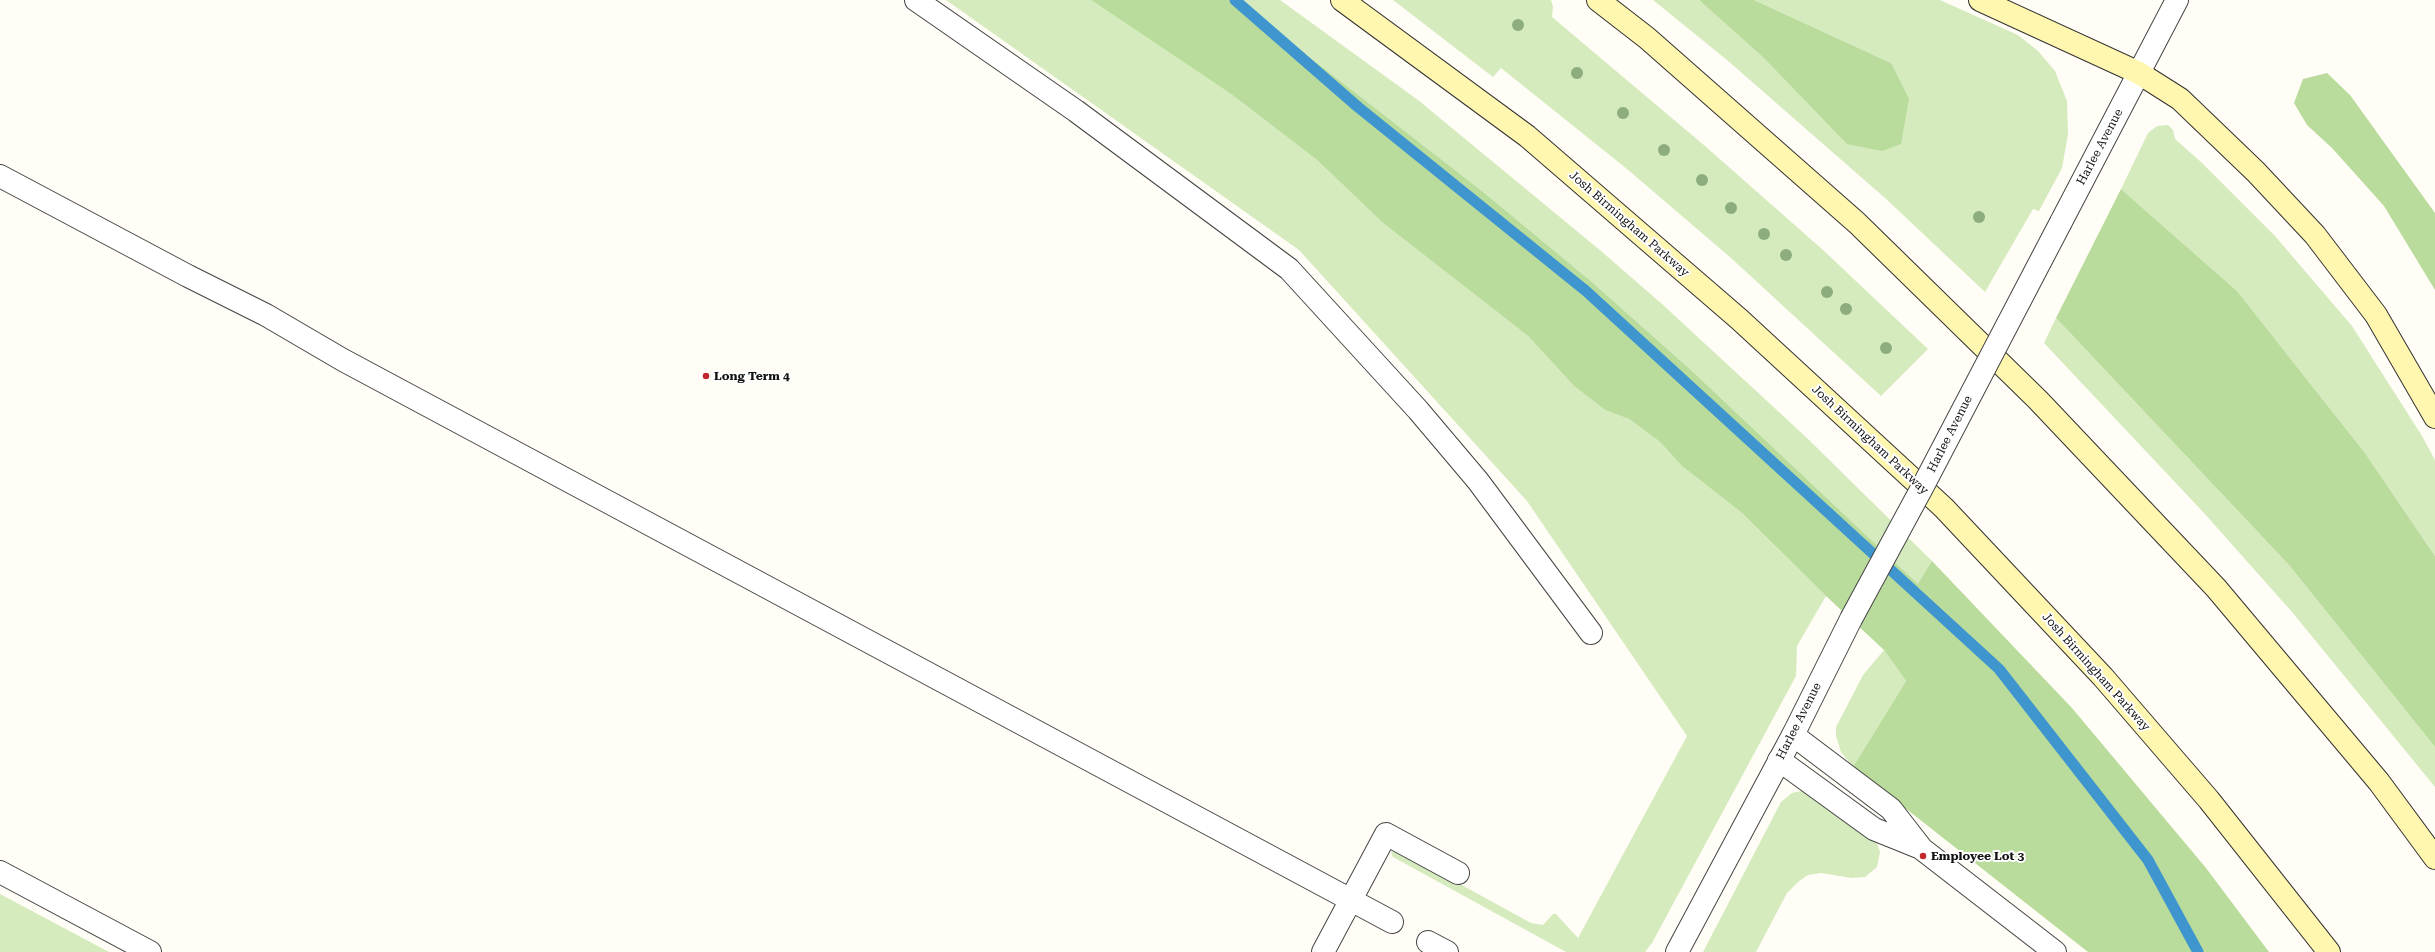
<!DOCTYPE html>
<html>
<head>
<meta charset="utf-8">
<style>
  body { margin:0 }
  canvas { display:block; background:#fffdf5 }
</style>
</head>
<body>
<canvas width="2435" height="952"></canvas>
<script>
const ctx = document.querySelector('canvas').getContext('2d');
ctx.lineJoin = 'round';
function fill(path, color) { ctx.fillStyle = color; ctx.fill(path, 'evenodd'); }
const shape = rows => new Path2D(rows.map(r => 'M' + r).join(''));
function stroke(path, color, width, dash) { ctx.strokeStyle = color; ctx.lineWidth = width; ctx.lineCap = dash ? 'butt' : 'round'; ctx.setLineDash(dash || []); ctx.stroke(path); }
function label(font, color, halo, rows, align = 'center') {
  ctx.font = font + ' "Roboto Serif",serif'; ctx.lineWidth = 4; ctx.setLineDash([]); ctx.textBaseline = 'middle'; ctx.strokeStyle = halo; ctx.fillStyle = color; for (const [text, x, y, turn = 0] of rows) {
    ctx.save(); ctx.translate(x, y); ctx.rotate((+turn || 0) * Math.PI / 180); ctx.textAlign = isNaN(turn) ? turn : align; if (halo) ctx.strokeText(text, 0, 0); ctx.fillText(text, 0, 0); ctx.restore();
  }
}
fill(shape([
  [946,0,1091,0,1231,94,1317,160,1383,223,1528,336,1574,386,1605,410,1629,419,1660,442,1682,466,1742,513,1826,596,1797,646,1796,676,1652,943,1645,952,1566,952,1393,857,1391,853,1396,849,1531,923,1543,925,1553,914,1556,914,1578,938,1687,736,1527,501,1299,250],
  [1236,0,1280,0,1418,100,1601,251,1662,304,1807,438,1932,561,1919,585,1691,370,1592,282,1482,191],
  [1393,0,1551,0,1553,7,1552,17,1705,146,1823,250,1928,349,1881,396,1731,258,1627,169,1501,68,1493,77],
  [1653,0,1699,0,1766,60,1891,63,1754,0,1940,0,2018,35,2038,51,2055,71,2067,101,2068,134,2062,168,2039,211,2033,209,1985,292,1885,198,1727,60],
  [2168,125,2173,130,2175,139,2201,162,2275,236,2352,326,2422,436,2435,460,2435,556,2365,453,2237,291,2121,189,2148,133,2157,126],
  [2056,318,2289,565,2435,747,2435,787,2292,612,2204,513,2044,343],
  [1884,650,1906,681,1853,767,1841,752,1836,736,1836,727,1863,675],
  [1805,790,1871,836,1877,843,1880,852,1877,867,1865,877,1852,878,1821,873,1808,875,1798,882,1787,893,1756,952,1703,952,1781,802,1792,793],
  [0,894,109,952,0,952]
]), '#d5ebbd');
fill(shape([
  [1091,0,1236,0,1482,191,1592,282,1691,370,1918,584,1932,561,2072,708,2206,868,2269,952,2088,952,1853,767,1906,681,1884,650,1826,596,1742,513,1682,466,1660,442,1629,419,1605,410,1574,386,1528,336,1383,223,1317,160,1231,94],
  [1699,0,1754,0,1891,63,1909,99,1901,144,1882,151,1847,144,1766,60],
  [2327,73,2350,95,2435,213,2435,290,2384,206,2332,148,2307,125,2294,103,2303,79],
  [2121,189,2237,291,2365,453,2435,556,2435,747,2289,565,2056,318]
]), '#b9dc9c');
stroke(shape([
  [1235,0,1358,107,1586,291,1999,669,2148,860,2198,952]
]), '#3f96cf', 11);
const service = shape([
  [916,0,1076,111,1289,269,1418,410,1478,481,1591,633],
  [0,176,188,276,266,315,343,360,1392,922],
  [1793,735,1891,809,1922,849,2055,952],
  [1779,760,1874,829,1921,848],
  [0,872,150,952],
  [1428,942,1447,952],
  [1323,952,1386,834,1458,873]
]);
const tertiary = shape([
  [2061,222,2177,0],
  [1677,952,1793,735,1851,619]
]);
const secondary = shape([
  [1342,0,1527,136,1739,319,1944,508,2103,677,2209,800,2329,952],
  [1598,0,1647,38,1857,223,2038,400,2216,588,2379,782,2435,858],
  [1980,0,2139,73,2180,99,2256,172,2315,235,2376,315,2435,417]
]);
stroke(service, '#444', 24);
stroke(tertiary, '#444', 24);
stroke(secondary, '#333', 24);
stroke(service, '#fff', 22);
stroke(tertiary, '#fff', 22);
stroke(secondary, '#fff6b0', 22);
const tertiaryBridge = shape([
  [1851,619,1923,486,2061,222]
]);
stroke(tertiaryBridge, '#444', 24, []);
stroke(tertiaryBridge, '#fff', 22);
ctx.fillStyle = '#8dad7f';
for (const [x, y] of [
  [1518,25],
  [1577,73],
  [1623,113],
  [1664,150],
  [1702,180],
  [1731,208],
  [1979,217],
  [1764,234],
  [1786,255],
  [1827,292],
  [1846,309],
  [1886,348]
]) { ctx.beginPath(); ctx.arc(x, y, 6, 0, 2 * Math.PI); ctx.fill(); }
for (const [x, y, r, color] of [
  [706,376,4,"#c4262e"],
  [1923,856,4,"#c4262e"]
]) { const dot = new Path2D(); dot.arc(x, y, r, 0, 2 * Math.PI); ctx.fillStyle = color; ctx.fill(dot); stroke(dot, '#fff', 1.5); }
label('12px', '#111', '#fff', [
  ["Harlee Avenue",2100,147,-62],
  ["Josh Birmingham Parkway",1629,224,41],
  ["Harlee Avenue",1950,434,-63],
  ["Josh Birmingham Parkway",1870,440,43],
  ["Josh Birmingham Parkway",2096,672,48],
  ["Harlee Avenue",1799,721,-63]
]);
label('bold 12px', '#111', '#fff', [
  ["Long Term 4",714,376],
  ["Employee Lot 3",1931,856]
], 'left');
</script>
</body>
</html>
